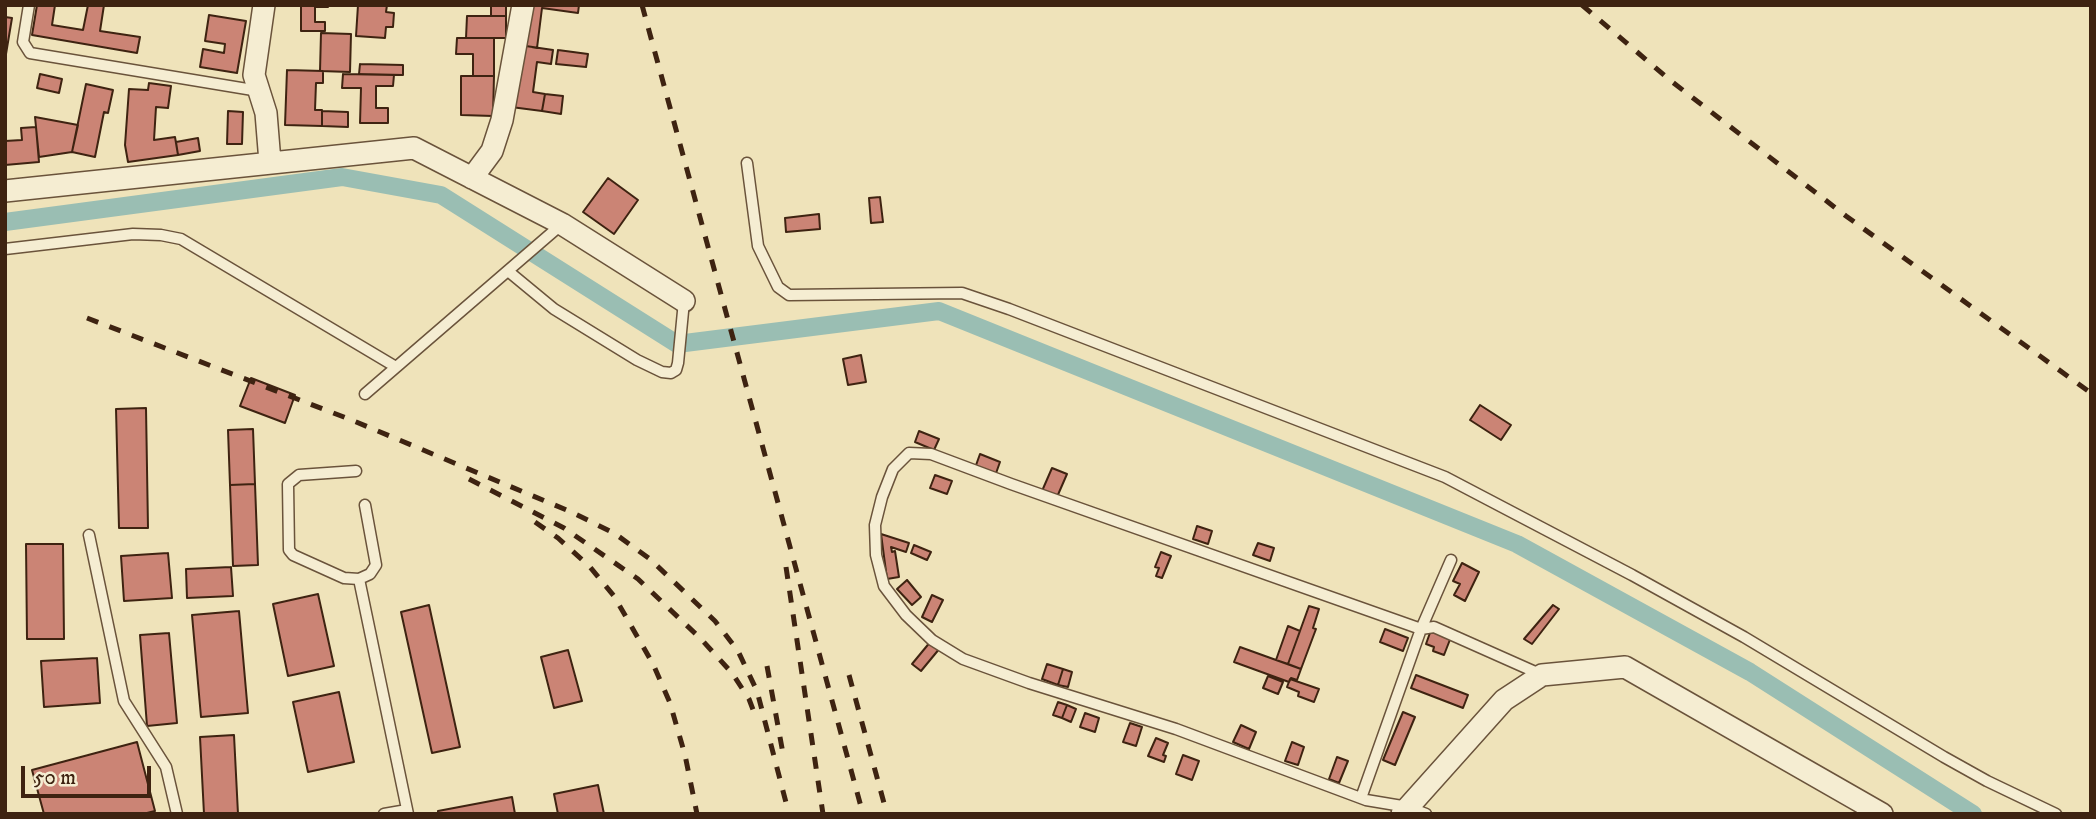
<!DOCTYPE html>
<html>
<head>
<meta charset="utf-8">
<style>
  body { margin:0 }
  #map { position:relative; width:2096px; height:819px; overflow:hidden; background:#efe3ba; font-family:"IM FELL DW Pica",serif }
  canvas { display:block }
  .frame { position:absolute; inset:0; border:7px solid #3e2311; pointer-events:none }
  .scale { position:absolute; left:21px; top:766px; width:130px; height:32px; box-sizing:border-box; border:4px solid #3e2311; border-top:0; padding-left:9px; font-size:21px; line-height:24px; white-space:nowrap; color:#3e2311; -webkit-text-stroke:5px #f5edd2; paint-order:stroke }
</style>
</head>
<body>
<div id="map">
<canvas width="2096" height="819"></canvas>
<div class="frame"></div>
<div class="scale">50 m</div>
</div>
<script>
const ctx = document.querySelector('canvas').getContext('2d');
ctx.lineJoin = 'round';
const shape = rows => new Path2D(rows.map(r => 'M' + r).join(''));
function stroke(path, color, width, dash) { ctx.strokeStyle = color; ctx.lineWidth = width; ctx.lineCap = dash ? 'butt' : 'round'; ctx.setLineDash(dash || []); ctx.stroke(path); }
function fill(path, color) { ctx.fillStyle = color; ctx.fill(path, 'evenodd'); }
stroke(shape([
  [5,222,342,177,441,195,677,344,939,311,1517,544,1750,672,1973,814]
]), '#9abeb3', 18);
const building = shape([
  [37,5,55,5,52,25,83,30,88,5,104,5,100,31,140,37,137,53,32,35,37,5],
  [301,5,328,5,328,7,315,7,315,22,325,22,325,31,301,31,301,5],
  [358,5,387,5,386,12,394,13,393,27,386,27,385,38,356,36,358,5],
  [491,5,506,5,506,16,491,16,491,5],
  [526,5,579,5,578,13,542,8,537,48,521,45,526,5],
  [209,15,246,21,237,73,200,67,203,49,224,53,225,44,205,41,209,15],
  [467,16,506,16,506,38,466,38,467,16],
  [5,17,12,18,5,60,5,17],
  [321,33,351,34,350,72,320,71,321,33],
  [457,38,494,38,494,76,473,76,473,54,456,54,457,38],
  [519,45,553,50,551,64,537,62,533,92,545,94,542,111,511,107,519,45],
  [558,50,588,54,586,67,556,64,558,50],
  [360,64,403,65,403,75,359,74,360,64],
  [287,70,323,71,323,83,316,83,315,110,322,110,322,126,285,125,287,70],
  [40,74,62,79,59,93,37,88,40,74],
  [343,74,394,75,393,86,376,86,376,108,388,108,388,123,360,123,361,88,342,88,343,74],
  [461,76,494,76,493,116,461,115,461,76],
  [149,83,171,86,168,108,156,107,154,140,175,137,178,155,128,162,125,145,129,89,148,90,149,83],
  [86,84,113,90,108,113,104,112,95,157,72,152,86,84],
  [545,94,563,96,561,114,542,111,545,94],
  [228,111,243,112,242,144,227,144,228,111],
  [322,111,348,112,348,127,322,126,322,111],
  [35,117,78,125,72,152,39,157,35,117],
  [36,127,39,162,5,165,5,141,22,140,21,128,36,127],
  [198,138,200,151,178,155,176,142,198,138],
  [608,178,638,200,614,234,583,212,608,178],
  [880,197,883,222,871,223,869,198,880,197],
  [819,214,820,229,786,232,785,218,819,214],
  [861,355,866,382,848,385,843,359,861,355],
  [251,378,295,395,285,423,240,406,251,378],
  [1480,405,1511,425,1501,440,1470,420,1480,405],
  [146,408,148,528,119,528,116,409,146,408],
  [253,429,255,484,230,485,228,430,253,429],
  [919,431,939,439,934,450,915,442,919,431],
  [980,454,1000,462,995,476,975,468,980,454],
  [1052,468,1067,474,1057,497,1042,491,1052,468],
  [935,475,952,481,947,494,930,488,935,475],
  [255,484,258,565,233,566,230,485,255,484],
  [1197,526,1212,531,1208,544,1193,539,1197,526],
  [881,534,909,543,906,552,891,547,892,552,895,551,899,577,887,579,881,534],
  [1258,543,1274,548,1270,561,1253,555,1258,543],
  [26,544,63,544,64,639,27,639,26,544],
  [914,545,931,552,927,560,911,553,914,545],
  [1161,552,1171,556,1162,578,1156,576,1159,568,1155,567,1161,552],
  [168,553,172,598,124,601,121,556,168,553],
  [1462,563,1479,572,1465,601,1454,595,1460,584,1453,581,1462,563],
  [231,567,233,596,187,598,186,569,231,567],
  [907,580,921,597,912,605,897,589,907,580],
  [318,594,334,666,288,676,273,604,318,594],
  [932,595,943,600,932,622,922,617,932,595],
  [429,605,460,747,432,753,401,612,429,605],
  [1553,605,1559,609,1532,644,1524,639,1553,605],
  [1309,606,1319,609,1313,628,1316,629,1301,669,1288,664,1309,606],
  [239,611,248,713,201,717,192,615,239,611],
  [1288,626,1300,631,1288,664,1276,660,1288,626],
  [1385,629,1408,638,1403,651,1380,642,1385,629],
  [1431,630,1451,637,1444,655,1433,651,1434,647,1426,644,1431,630],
  [169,633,177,723,147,726,140,635,169,633],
  [931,641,940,648,921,671,912,664,931,641],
  [1240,647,1301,669,1297,680,1291,678,1289,682,1234,662,1240,647],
  [568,650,582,701,554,708,541,657,568,650],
  [97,658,100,703,44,707,41,661,97,658],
  [1047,664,1063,669,1058,685,1042,679,1047,664],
  [1063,669,1072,672,1068,687,1058,685,1063,669],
  [1416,675,1468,695,1463,708,1411,688,1416,675],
  [1268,676,1283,682,1278,694,1263,688,1268,676],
  [1290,679,1319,689,1314,702,1298,696,1299,692,1287,687,1290,679],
  [339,692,354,762,308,772,293,702,339,692],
  [1058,702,1067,705,1062,718,1053,715,1058,702],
  [1067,705,1076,709,1071,722,1062,718,1067,705],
  [1403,712,1415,717,1395,765,1383,760,1403,712],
  [1085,713,1099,718,1095,732,1080,727,1085,713],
  [1130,723,1142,727,1136,746,1123,742,1130,723],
  [1241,725,1256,732,1249,749,1233,742,1241,725],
  [234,735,238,814,204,814,200,737,234,735],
  [1156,738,1168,743,1163,755,1166,756,1164,762,1148,756,1156,738],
  [137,742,155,811,143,814,44,814,32,770,137,742],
  [1292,742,1304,747,1298,765,1285,761,1292,742],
  [1183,755,1199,761,1192,780,1176,774,1183,755],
  [1337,757,1348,761,1339,783,1329,779,1337,757],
  [598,785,604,814,558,814,554,794,598,785],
  [512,797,515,814,438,814,438,811,512,797]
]);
fill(building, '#cb8475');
stroke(building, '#3e2311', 2);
const lane = shape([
  [29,5,23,42,30,53,259,91],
  [747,163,758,246,778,287,789,295,962,293,1009,309,1445,477,1632,575,1744,637,1944,757,1987,781,2056,814],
  [5,249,133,234,161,235,181,239,396,367],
  [508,271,554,309,637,360,662,372,671,373,676,370,678,363,684,301],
  [365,394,562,224],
  [356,471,299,475,288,484,289,550,293,555,344,578,359,579,370,574,376,565,365,505],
  [89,535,124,701,166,767,177,814],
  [359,579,408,814],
  [1361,798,1421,629,1451,560],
  [384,814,407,810],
  [1426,814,1408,807,1366,800,1176,729,1029,683,963,659,932,640,906,615,884,586,876,555,875,525,882,497,893,469,909,453,931,454,1011,484,1421,629,1434,627,1542,675]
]);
const street = shape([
  [264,5,254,75,266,113,270,162],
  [472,178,492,151,502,120,523,5],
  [5,191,414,148,562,224,684,301],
  [1402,814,1504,700,1542,675,1625,667,1882,814]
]);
stroke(lane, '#6a533b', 13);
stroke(street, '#6a533b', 24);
stroke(lane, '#f5edd2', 10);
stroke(street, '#f5edd2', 21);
stroke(shape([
  [642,5,863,814],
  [1582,5,1671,81,1846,216,2091,393],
  [87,318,349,419,569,511,614,533,650,559,715,621,738,651,757,691,789,814],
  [469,479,564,528,638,579,701,639,732,673,749,699,755,715],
  [535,522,558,538,590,567,614,596,653,664,670,703,685,755,697,814],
  [786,567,823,814],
  [767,666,784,759],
  [849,675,887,814]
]), '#3e2311', 5, [12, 12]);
</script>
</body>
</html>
